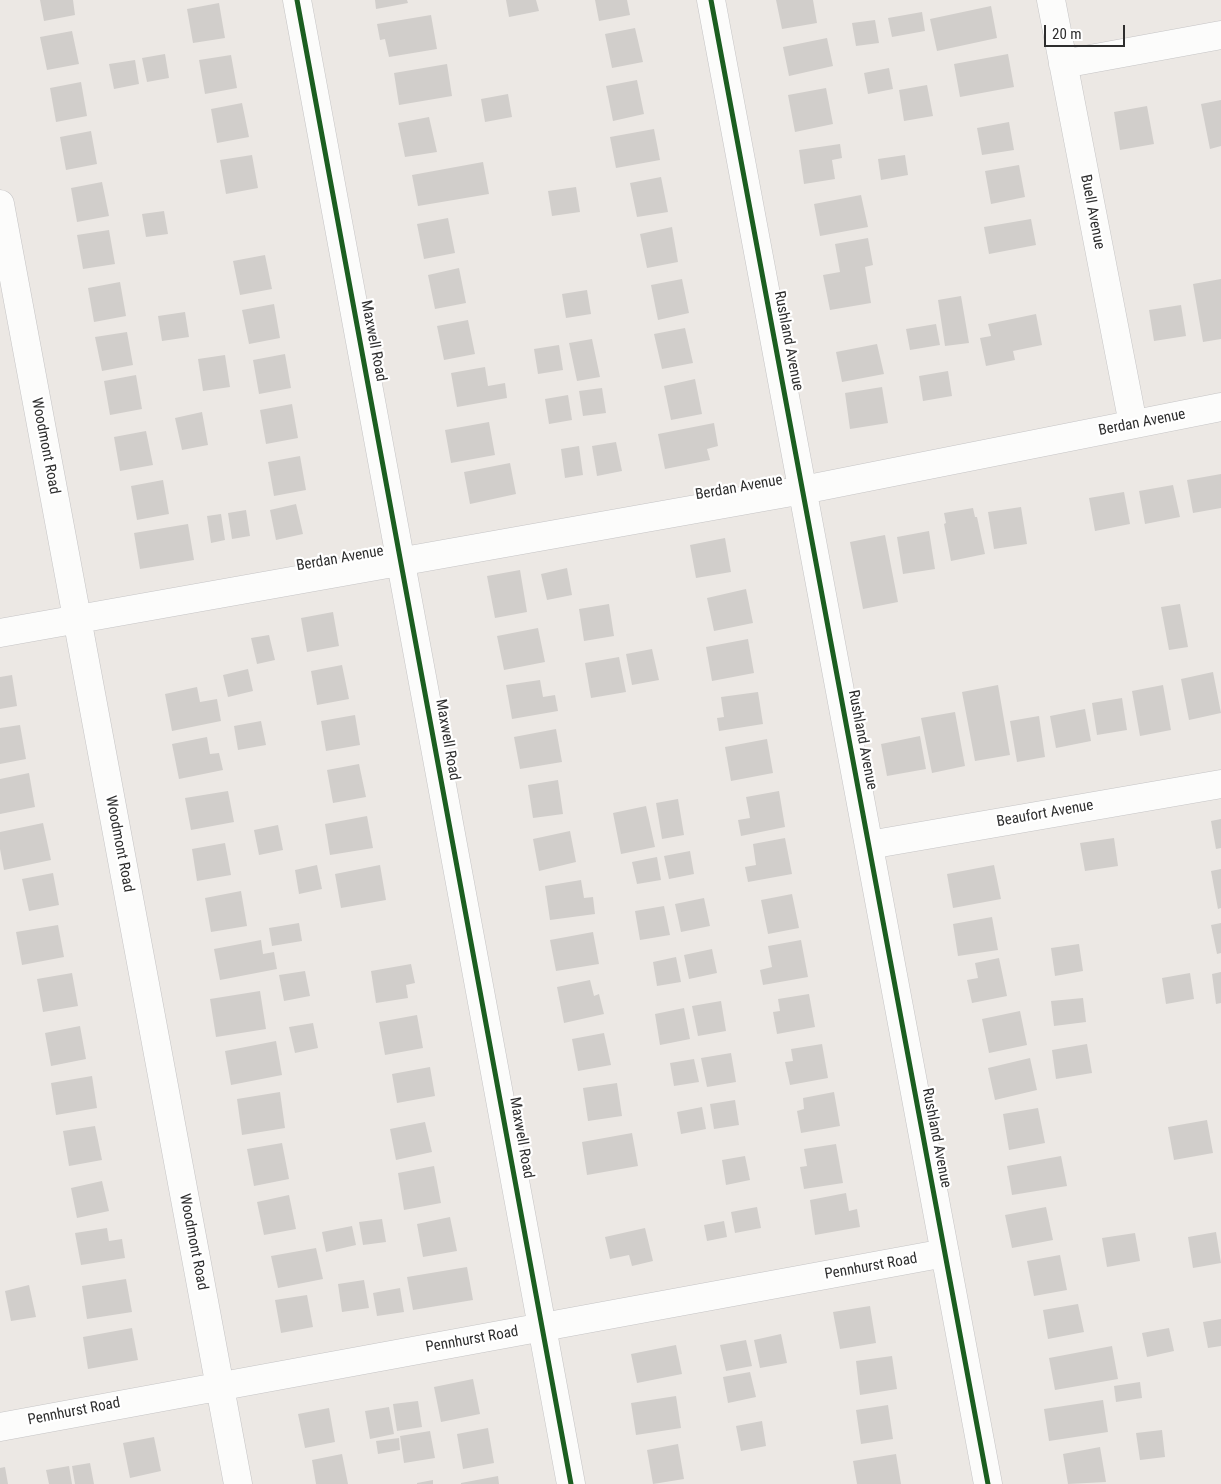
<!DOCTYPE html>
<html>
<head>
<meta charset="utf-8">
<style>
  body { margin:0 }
  #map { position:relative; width:1221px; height:1484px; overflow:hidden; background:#ece8e4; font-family:"Roboto Condensed",sans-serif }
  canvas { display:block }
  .scale { position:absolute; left:1044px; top:25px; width:81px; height:22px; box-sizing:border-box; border:2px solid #2e2e2e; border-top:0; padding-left:6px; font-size:15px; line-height:18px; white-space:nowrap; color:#2e2e2e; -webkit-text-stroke:4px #fff; paint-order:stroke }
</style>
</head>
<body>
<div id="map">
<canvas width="1221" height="1484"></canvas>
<div class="scale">20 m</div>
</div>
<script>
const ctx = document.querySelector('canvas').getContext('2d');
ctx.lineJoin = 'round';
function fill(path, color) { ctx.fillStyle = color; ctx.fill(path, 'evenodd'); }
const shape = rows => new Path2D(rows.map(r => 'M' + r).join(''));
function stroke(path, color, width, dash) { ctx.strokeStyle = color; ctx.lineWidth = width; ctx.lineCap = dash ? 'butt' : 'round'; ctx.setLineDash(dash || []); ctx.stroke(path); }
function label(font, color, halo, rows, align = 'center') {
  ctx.font = font + ' "Roboto Condensed",sans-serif'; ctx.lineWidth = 4.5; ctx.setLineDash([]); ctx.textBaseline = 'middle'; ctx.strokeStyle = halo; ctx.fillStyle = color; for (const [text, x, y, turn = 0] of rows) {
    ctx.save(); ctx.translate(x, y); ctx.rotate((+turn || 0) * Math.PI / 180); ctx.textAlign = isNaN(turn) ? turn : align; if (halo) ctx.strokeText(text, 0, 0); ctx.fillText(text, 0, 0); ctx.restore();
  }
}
fill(shape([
  [40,0,73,0,75,15,44,21],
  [375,0,407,0,408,3,376,9],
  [506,0,536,0,539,11,509,17],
  [595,0,627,0,630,15,599,21],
  [776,0,813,0,817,23,782,29],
  [219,3,225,38,193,43,187,9],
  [991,6,997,38,937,51,930,19],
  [922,12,925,31,892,37,888,18],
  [431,15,437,49,389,57,385,39,380,40,377,24],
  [875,20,879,43,856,46,852,23],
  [635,28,643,62,612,68,605,34],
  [72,31,79,64,47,70,40,37],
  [827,38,833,66,789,76,783,47],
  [165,54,169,78,147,82,142,58],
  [1008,54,1014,87,960,97,954,64],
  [231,55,237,88,205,94,199,60],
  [135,60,139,84,114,89,109,64],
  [447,64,452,96,399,105,394,73],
  [889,68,893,89,868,94,864,73],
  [637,80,644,114,613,121,606,86],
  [81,82,87,116,56,122,50,88],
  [927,85,933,116,904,121,899,90],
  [826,88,833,124,795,132,788,95],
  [508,94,512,117,485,122,481,99],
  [1221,100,1221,146,1210,149,1201,104],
  [242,103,249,137,217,143,211,109],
  [1147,106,1154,144,1120,150,1114,112],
  [429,117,437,152,405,157,398,123],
  [1009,122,1014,150,982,155,977,128],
  [654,129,660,160,616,168,610,137],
  [91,131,97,164,66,170,60,137],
  [840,144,842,158,832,160,835,179,804,184,799,150],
  [252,155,258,188,226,194,220,160],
  [905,155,908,175,881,180,878,159],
  [483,162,489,194,418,206,412,175],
  [1019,165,1025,197,991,204,985,171],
  [661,177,668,212,637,217,630,183],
  [102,182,109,216,77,222,71,188],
  [576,187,580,212,552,216,548,191],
  [861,195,868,227,820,236,814,204],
  [164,211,168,234,146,237,142,214],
  [448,218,455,253,424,259,417,224],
  [1031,219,1036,245,989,254,984,227],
  [672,227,678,262,647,268,640,234],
  [109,230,115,264,83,269,77,235],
  [868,238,873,265,865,267,871,303,830,310,823,275,840,272,835,244],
  [265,255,272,289,240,295,233,261],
  [459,268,466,303,435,309,428,275],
  [682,279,689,313,658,320,651,285],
  [1221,279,1221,339,1203,342,1193,284],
  [120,282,126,316,94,322,88,288],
  [587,290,591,314,566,318,562,294],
  [961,296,969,343,945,346,938,300],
  [274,304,280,338,249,344,242,310],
  [1181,305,1186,336,1154,341,1149,310],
  [185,312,189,337,162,341,158,316],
  [1036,314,1042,345,1013,351,1015,360,986,366,980,338,991,336,988,324],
  [468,320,475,354,444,360,437,326],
  [936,324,940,345,910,350,906,329],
  [685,328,693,363,662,369,654,334],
  [127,332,133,365,102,371,95,337],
  [592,339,600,377,577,381,569,343],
  [877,344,884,374,842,382,836,352],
  [559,345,563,370,538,374,534,349],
  [285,354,291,388,259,394,253,360],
  [225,355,230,387,203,391,198,359],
  [485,367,488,386,505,383,507,398,457,407,451,373],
  [948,371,952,396,923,401,919,376],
  [136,375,142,409,110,415,104,381],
  [695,379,702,414,671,420,664,386],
  [882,387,888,423,850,429,845,393],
  [602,388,606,413,583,416,579,391],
  [568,395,572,420,549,424,545,399],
  [292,404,298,438,266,444,260,410],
  [202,412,208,445,182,450,175,418],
  [489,422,495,455,451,463,445,430],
  [714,423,718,446,707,449,710,460,665,469,658,434],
  [146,431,153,465,120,471,114,437],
  [616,442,622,471,597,476,592,446],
  [579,446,583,475,565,478,561,449],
  [300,456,306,490,274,496,268,462],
  [510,463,516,494,470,504,464,472],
  [1221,474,1221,508,1193,513,1187,480],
  [163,480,169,514,137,520,131,486],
  [1173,485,1180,517,1145,524,1139,491],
  [1124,492,1130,524,1095,531,1089,498],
  [296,504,303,534,276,540,270,510],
  [1021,507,1027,544,994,549,988,512],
  [973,508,975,517,977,517,985,554,951,561,944,524,946,523,944,513],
  [246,510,250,536,232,539,228,513],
  [221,514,225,540,211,543,207,516],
  [188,524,194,560,140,569,134,533],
  [929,531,935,569,903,574,897,537],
  [885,535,898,602,863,609,850,542],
  [725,538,731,572,696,578,690,545],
  [567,568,572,595,547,600,541,574],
  [520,570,527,612,495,618,487,576],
  [746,589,753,623,714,631,707,598],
  [609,604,614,636,584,641,579,609],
  [1180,604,1188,647,1169,650,1161,607],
  [333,612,339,646,307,652,301,618],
  [538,628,545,662,504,670,497,636],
  [269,635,275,660,257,664,251,638],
  [748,639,754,673,712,681,706,647],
  [652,649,659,680,632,685,626,654],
  [619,657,626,692,591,698,585,663],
  [342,665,349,699,317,705,311,671],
  [248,669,253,691,228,697,223,675],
  [1213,672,1221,713,1189,720,1181,679],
  [12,675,17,706,0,709,0,677],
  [540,680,543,697,555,695,558,711,512,719,506,685],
  [998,685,1010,755,975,761,962,692],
  [1163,685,1171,730,1140,736,1132,691],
  [197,687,200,702,217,699,221,721,172,731,165,694],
  [758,692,763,724,719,731,717,718,724,717,721,697],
  [1122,698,1127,730,1097,735,1092,703],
  [1085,709,1091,741,1056,748,1050,716],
  [955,712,965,766,932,773,921,718],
  [355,715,360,745,326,751,321,721],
  [1039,716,1045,757,1017,762,1010,721],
  [261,721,266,745,238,750,234,726],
  [20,725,26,759,0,764,0,728],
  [556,729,562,762,520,769,514,737],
  [920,736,926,769,887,776,881,744],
  [207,737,210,754,219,753,223,770,179,779,172,744],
  [767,739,773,773,731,781,725,747],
  [359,764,366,797,333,803,327,770],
  [29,773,35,807,0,814,0,779],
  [558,780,563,814,533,818,528,785],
  [228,791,234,822,191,830,185,798],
  [779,791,785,827,741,836,738,820,750,818,746,797],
  [678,799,684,835,662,839,656,803],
  [646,806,655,847,621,854,613,813],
  [367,816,373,848,330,855,325,824],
  [1221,819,1221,848,1216,849,1211,821],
  [43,823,51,860,4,870,0,849,0,832],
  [278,825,283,850,259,855,254,830],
  [570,831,576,862,539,871,533,839],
  [785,838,792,874,748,882,745,867,756,865,753,844],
  [1114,838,1118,866,1085,871,1080,843],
  [225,843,231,875,197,881,192,849],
  [690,851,694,874,669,879,664,856],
  [657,857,661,880,637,884,632,862],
  [317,865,322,889,299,894,295,870],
  [380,865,386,900,341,908,335,874],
  [994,865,1001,899,953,908,947,874],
  [1221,869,1221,908,1218,909,1211,871],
  [53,873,59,905,29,911,22,879],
  [581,880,584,898,593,897,595,914,550,920,545,886],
  [241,891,247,926,211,932,205,898],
  [792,894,799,928,768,934,761,900],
  [704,898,710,926,681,932,675,904],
  [664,906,670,935,640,940,635,911],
  [992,917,998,950,958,956,953,924],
  [299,923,302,941,272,946,269,928],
  [1221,923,1221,953,1217,954,1211,925],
  [58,925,64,957,22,965,16,932],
  [593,932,599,964,556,971,550,940],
  [261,940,263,954,274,952,277,969,220,980,214,949],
  [801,940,808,977,763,985,760,970,772,967,768,946],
  [1079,944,1083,971,1055,976,1051,948],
  [712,949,717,973,689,979,684,955],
  [676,957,681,982,657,986,653,962],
  [999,958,1007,996,972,1003,967,980,978,978,975,963],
  [411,964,415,983,406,985,408,998,376,1003,371,971],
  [305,971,310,996,284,1001,279,975],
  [1221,972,1221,1003,1216,1004,1212,974],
  [72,973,78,1006,43,1012,37,979],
  [1190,973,1194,999,1166,1004,1162,978],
  [590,980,594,996,599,994,604,1014,564,1023,557,987],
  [260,991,266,1029,216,1037,210,999],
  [809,994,815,1027,777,1034,773,1012,780,1011,778,999],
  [1083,998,1086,1022,1054,1026,1051,1001],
  [721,1001,726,1031,698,1036,692,1006],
  [684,1008,690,1039,660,1045,655,1014],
  [1020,1011,1027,1045,989,1053,982,1019],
  [417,1015,423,1048,385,1055,379,1022],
  [313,1023,318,1048,295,1053,289,1027],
  [80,1026,86,1059,51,1066,45,1033],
  [604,1033,611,1065,578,1071,572,1039],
  [276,1041,282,1075,231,1085,225,1051],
  [822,1044,828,1078,790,1085,785,1062,793,1061,791,1049],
  [1087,1044,1092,1073,1056,1079,1052,1050],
  [731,1053,736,1082,707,1087,701,1058],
  [1030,1058,1037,1090,995,1100,988,1068],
  [694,1059,699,1082,674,1086,670,1063],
  [430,1067,435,1096,397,1103,392,1074],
  [92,1076,97,1108,56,1115,51,1083],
  [617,1083,622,1116,588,1121,583,1088],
  [280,1092,285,1128,242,1135,237,1099],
  [834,1092,840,1126,801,1133,797,1111,804,1109,803,1098],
  [735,1100,739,1125,714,1129,710,1104],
  [702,1107,706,1129,681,1134,677,1112],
  [1038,1108,1045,1143,1009,1150,1003,1114],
  [1207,1120,1213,1153,1174,1160,1168,1127],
  [425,1122,432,1152,396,1160,390,1129],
  [95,1126,102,1160,69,1166,63,1131],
  [632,1133,638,1166,587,1175,582,1142],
  [282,1143,289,1179,254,1186,247,1149],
  [836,1144,843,1183,804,1189,800,1167,807,1166,804,1149],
  [745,1156,750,1180,726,1185,722,1160],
  [1061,1156,1067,1186,1012,1195,1007,1166],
  [434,1166,441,1203,404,1210,398,1173],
  [102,1181,109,1211,77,1218,71,1188],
  [846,1193,849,1211,857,1209,860,1227,815,1235,810,1200],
  [289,1195,296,1229,264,1235,257,1202],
  [757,1207,761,1228,735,1233,731,1212],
  [1046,1207,1053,1240,1012,1248,1005,1215],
  [450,1217,457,1251,423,1257,417,1224],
  [382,1219,386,1242,363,1245,359,1222],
  [724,1221,727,1237,707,1241,704,1225],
  [352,1226,356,1245,326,1252,322,1232],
  [107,1228,109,1241,122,1239,125,1258,81,1265,75,1233],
  [645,1228,653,1261,632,1266,629,1255,610,1259,605,1237],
  [1216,1232,1221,1263,1193,1268,1188,1237],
  [1135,1233,1140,1261,1107,1267,1102,1238],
  [316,1248,323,1279,278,1288,271,1256],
  [1060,1255,1067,1290,1034,1296,1027,1261],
  [467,1267,473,1300,413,1310,407,1277],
  [126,1279,132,1312,87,1319,82,1286],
  [364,1280,369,1308,342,1312,338,1284],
  [29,1285,36,1317,11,1321,5,1291],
  [400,1288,404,1312,377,1316,373,1293],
  [307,1295,313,1327,281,1333,275,1300],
  [1078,1304,1084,1332,1048,1339,1043,1310],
  [870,1306,876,1343,840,1349,833,1312],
  [1221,1319,1221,1346,1208,1348,1203,1322],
  [132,1328,138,1360,88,1369,83,1337],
  [1169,1328,1174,1351,1147,1357,1142,1333],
  [781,1334,787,1363,760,1368,754,1340],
  [746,1340,752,1366,726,1371,720,1345],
  [676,1345,682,1374,637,1383,631,1354],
  [1112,1346,1118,1379,1055,1390,1049,1358],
  [892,1356,897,1389,860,1395,856,1361],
  [750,1372,756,1397,728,1403,723,1377],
  [473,1379,480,1414,441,1422,434,1387],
  [1140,1382,1142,1398,1116,1402,1114,1386],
  [676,1396,681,1428,636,1435,631,1403],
  [1103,1400,1108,1432,1049,1441,1044,1409],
  [418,1401,422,1427,397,1431,393,1404],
  [888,1405,893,1439,861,1444,856,1410],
  [389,1407,394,1434,370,1439,365,1411],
  [329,1408,335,1442,305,1448,298,1414],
  [762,1421,766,1446,741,1451,736,1426],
  [488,1428,494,1463,463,1469,457,1434],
  [1162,1430,1165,1457,1140,1460,1136,1433],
  [430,1431,435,1458,404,1463,400,1436],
  [154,1437,161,1471,130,1478,123,1443],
  [399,1438,400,1450,378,1454,376,1441],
  [678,1444,684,1479,653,1484,647,1450],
  [1100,1447,1106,1482,1068,1484,1063,1454],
  [342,1454,348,1484,316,1484,312,1460],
  [896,1454,901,1484,857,1484,853,1461],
  [90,1463,94,1484,75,1484,72,1466],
  [69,1466,72,1484,49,1484,46,1470],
  [5,1467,8,1484,0,1484,0,1468],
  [498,1476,499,1484,461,1484,461,1483],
  [433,1480,433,1484,417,1484,417,1483]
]), '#d1cecb');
const street = shape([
  [297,0,571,1484],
  [711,0,988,1484],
  [1051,0,1133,424],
  [1063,64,1221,35],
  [0,204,238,1484],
  [0,633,803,490,1221,407],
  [869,845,1221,784],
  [0,1427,945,1253]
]);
stroke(street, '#c5c4c5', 29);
stroke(street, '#fcfcfb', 28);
stroke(shape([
  [297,0,571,1484],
  [711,0,988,1484]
]), '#1b5e20', 5);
label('15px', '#2e2e2e', '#fff', [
  ["Buell Avenue",1092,212,79],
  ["Maxwell Road",373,341,79],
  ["Rushland Avenue",788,341,79],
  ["Berdan Avenue",1142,423,-11],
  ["Woodmont Road",45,446,79],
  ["Berdan Avenue",739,488,-10],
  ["Berdan Avenue",340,559,-10],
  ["Maxwell Road",447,740,80],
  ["Rushland Avenue",862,740,79],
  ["Beaufort Avenue",1045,814,-10],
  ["Woodmont Road",119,844,79],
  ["Maxwell Road",521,1138,80],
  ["Rushland Avenue",936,1138,79],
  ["Woodmont Road",193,1242,79],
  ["Pennhurst Road",871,1267,-10],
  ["Pennhurst Road",472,1340,-10],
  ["Pennhurst Road",74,1412,-11]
]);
</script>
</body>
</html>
